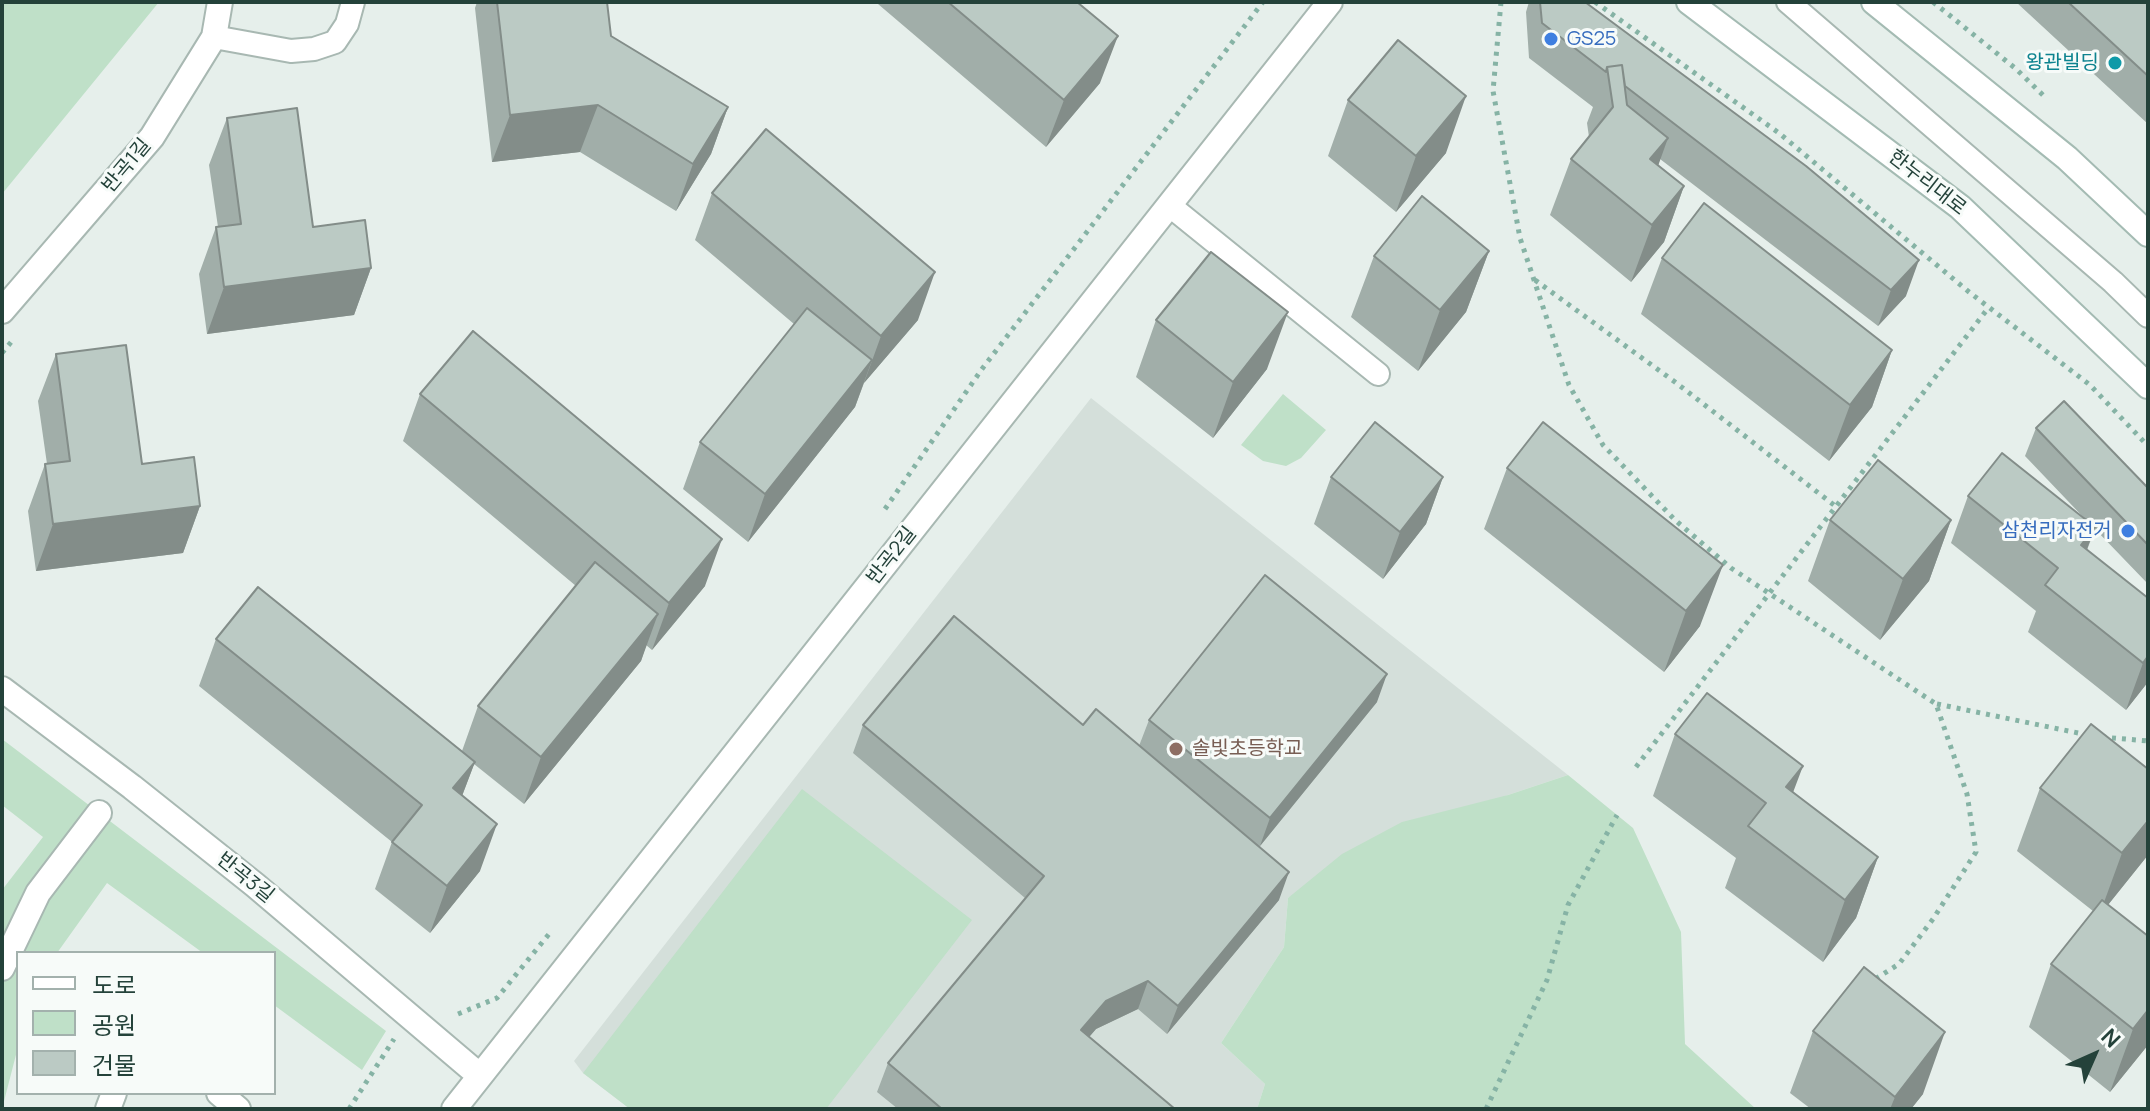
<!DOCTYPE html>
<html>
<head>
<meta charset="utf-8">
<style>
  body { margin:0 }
  #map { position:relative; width:2150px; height:1111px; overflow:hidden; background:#e6efeb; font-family:Manrope,"Noto Sans KR",sans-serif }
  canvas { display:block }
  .frame { position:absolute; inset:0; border:4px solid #24423a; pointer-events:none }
  .legend { position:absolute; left:16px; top:951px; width:260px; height:144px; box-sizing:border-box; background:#f7fbf9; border:2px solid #a3b1ad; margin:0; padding:10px 14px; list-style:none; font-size:24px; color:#24423a }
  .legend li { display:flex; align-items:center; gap:16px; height:40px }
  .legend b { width:40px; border:2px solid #a3b1ad }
  .north { position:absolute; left:2054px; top:1015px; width:80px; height:80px; -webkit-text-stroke:6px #f7fbf9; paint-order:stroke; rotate:45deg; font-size:22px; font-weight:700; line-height:32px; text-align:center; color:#24423a }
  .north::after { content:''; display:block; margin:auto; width:28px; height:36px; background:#24423a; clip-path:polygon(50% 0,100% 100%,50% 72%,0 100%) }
</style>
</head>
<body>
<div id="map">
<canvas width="2150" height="1111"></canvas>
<div class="frame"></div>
<ul class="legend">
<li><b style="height:10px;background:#fff"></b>도로</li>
<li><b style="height:22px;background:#bfe0c8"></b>공원</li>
<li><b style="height:22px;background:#bbcac4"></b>건물</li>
</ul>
<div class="north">N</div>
</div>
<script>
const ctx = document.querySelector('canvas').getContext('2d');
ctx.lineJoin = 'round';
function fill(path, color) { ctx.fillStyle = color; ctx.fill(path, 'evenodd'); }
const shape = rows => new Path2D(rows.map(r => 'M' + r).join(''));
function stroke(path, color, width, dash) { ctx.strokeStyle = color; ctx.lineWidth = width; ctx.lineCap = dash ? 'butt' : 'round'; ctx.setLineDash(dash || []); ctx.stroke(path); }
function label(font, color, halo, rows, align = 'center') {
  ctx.font = font + ' Manrope,"Noto Sans KR",sans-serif'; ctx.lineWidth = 6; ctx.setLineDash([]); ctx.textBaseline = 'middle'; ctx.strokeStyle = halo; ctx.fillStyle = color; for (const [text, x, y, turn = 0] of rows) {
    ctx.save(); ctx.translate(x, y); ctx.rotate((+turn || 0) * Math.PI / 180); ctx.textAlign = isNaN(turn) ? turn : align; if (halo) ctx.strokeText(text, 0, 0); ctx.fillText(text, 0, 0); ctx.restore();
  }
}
fill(shape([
  [1091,398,1568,775,1508,795,1288,898,1284,947,1221,1043,1265,1084,1257,1109,630,1109,583,1073,574,1061]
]), '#d4dfda');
fill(shape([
  [2,2,159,2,2,194],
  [1283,394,1326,430,1301,458,1286,466,1263,461,1241,445],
  [2,739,386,1031,362,1070,274,1005,274,953,203,953,107,883,57,953,18,953,18,1047,2,1109,2,890,43,837,2,805],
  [1568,775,1633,828,1681,932,1685,1044,1756,1109,1257,1109,1265,1084,1221,1043,1284,947,1288,898,1342,854,1402,822,1508,795],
  [802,789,972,920,826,1109,630,1109,583,1073]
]), '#bfe0c8');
const lane = shape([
  [1788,2,2113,282,2148,316],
  [214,37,291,51,314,49,335,42,347,24,353,2],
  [1169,205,1378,374]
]);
const street = shape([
  [2,311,152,137,214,37,220,2],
  [2,689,132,787,255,885,480,1076],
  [2,968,38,893,99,813],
  [219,1093,238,1109],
  [108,1109,114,1093],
  [454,1109,1330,2]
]);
const secondary = shape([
  [1689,2,1960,207,2148,386],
  [1874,2,2067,158,2148,234]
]);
stroke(lane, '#a8b8b2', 26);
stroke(street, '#a8b8b2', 28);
stroke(secondary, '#a4bbb3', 28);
stroke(shape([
  [1501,2,1493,91,1520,238,1569,385,1603,445,1675,520,1731,568,1936,704,1967,794,1976,852,1933,919,1899,964,1872,981],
  [1595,2,1779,133,1969,292,2090,385,2148,446],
  [1933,2,2015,68,2046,98],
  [1535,280,1675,382,1834,505],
  [2,353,12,341],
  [885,509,982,369,1263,2],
  [1937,704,2088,735],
  [2102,737,2148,741],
  [1636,767,1989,307],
  [458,1014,497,998,549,934],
  [349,1109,394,1039],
  [1486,1109,1547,980,1568,905,1617,815]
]), '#86b3a5', 5, [4, 6]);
stroke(lane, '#fff', 22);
stroke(street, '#fff', 24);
stroke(secondary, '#fff', 24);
fill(shape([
  [477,2,607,2,611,36,728,107,711,154,676,211,580,152,492,162,475,8],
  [878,2,1077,2,1100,83,1046,147,878,4],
  [1529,2,1585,2,1906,296,1878,326,1660,159,1658,165,1684,186,1664,242,1631,282,1550,215,1571,159,1589,137,1587,123,1593,107,1529,58,1526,12],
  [2016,2,2148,2,2148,124],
  [1348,100,1446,153,1396,212,1328,156],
  [227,118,313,227,371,268,354,315,207,334,199,274,216,227,218,227,209,165],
  [712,193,918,320,864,383,855,407,748,542,683,489,700,442,794,324,695,240],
  [1489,251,1466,312,1418,371,1351,317,1374,256],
  [1662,258,1892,350,1872,407,1829,461,1641,314],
  [1156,320,1267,369,1213,438,1136,377],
  [56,354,142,464,200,506,183,553,36,571,28,511,45,464,47,464,38,401],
  [420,394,705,586,652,650,646,645,641,661,524,804,474,764,462,796,480,871,430,933,375,889,392,842,199,686,216,639,462,751,478,706,576,586,403,441],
  [1543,422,1700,626,1664,672,1484,529,1507,468],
  [2036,428,2148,488,2148,584,2095,529,2087,550,2148,598,2148,682,2126,710,2028,632,2036,611,1951,543,1968,496,2086,520,2025,456],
  [1331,477,1443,477,1426,524,1383,579,1314,524],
  [1830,520,1951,520,1929,581,1880,640,1808,581],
  [1377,702,1260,846,1279,900,1167,1034,1138,1009,1096,1029,1089,1037,1175,1109,898,1109,877,1092,888,1063,1025,898,853,753,863,725,1083,725,1139,746,1149,720],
  [1675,734,1793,792,1878,857,1856,918,1823,962,1725,888,1736,858,1653,796],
  [2148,769,2148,855,2108,905,2148,936,2148,1045,2110,1092,2029,1027,2051,964,2093,911,2017,851,2040,788],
  [1813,1031,1923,1094,1911,1109,1811,1109,1790,1093]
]), '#a1aea9');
fill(shape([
  [1118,36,1100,83,1046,147,1064,100],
  [1466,96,1446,153,1396,212,1416,156],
  [598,105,580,152,492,162,510,115],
  [728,107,711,154,676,211,693,164],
  [1668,138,1648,194,1650,159],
  [1684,186,1664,242,1631,282,1652,225],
  [1489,251,1466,312,1418,371,1440,310],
  [1919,260,1906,296,1878,326,1891,290],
  [371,268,354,315,207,334,224,287],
  [935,272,918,320,864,383,881,336],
  [1288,312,1267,369,1213,438,1233,382],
  [1892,350,1872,407,1829,461,1850,405],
  [872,360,855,407,748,542,765,494],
  [1443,477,1426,524,1383,579,1400,532],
  [200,506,183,553,36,571,53,524],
  [1951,520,1929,581,1880,640,1903,579],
  [2095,527,2078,574,2081,545],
  [722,539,705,586,652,650,669,603],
  [1723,565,1700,626,1664,672,1686,611],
  [658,614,641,661,524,804,541,757],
  [2148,656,2148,682,2126,710,2143,663],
  [1387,674,1377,702,1260,846,1270,818],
  [475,762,457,809,453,788],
  [1803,766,1780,827,1786,787],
  [2148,821,2148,855,2099,916,2122,853],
  [497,824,480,871,430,933,447,886],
  [1878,857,1856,918,1823,962,1845,900],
  [1289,872,1279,900,1167,1034,1178,1006],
  [1148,981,1138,1009,1096,1029,1071,1058,1081,1030,1106,1001],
  [2148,1010,2148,1045,2110,1092,2133,1029],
  [1945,1032,1923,1094,1911,1109,1890,1109,1895,1097]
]), '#838d89');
const building = shape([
  [497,2,607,2,611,36,728,107,693,164,598,105,510,115,497,2],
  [948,2,1077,2,1118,36,1064,100,948,2],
  [1540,2,1585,2,1806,166,1919,260,1891,290,1625,86,1622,65,1607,67,1606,72,1542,23,1540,2],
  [2068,2,2148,2,2148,76,2068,2],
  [1398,40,1466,96,1416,156,1348,100,1398,40],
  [1622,65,1627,105,1668,138,1650,159,1684,186,1652,225,1571,159,1613,107,1607,67,1622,65],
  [297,108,313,227,365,220,371,268,224,287,216,227,241,224,227,118,297,108],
  [766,129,935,272,881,336,712,193,766,129],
  [1422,196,1489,251,1440,310,1374,256,1422,196],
  [1704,203,1892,350,1850,405,1662,258,1704,203],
  [1211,252,1288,312,1233,382,1156,320,1211,252],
  [807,308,872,360,765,494,700,442,807,308],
  [473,331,722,539,669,603,420,394,473,331],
  [126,345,142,464,194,457,200,506,53,524,45,464,70,461,56,354,126,345],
  [2064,401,2148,488,2148,545,2036,428,2064,401],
  [1375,422,1443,477,1400,532,1331,477,1375,422],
  [1543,422,1723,565,1686,611,1507,468,1543,422],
  [2002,453,2095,527,2081,545,2148,598,2148,656,2143,663,2045,585,2058,568,1968,496,2002,453],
  [1878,460,1951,520,1903,579,1830,520,1878,460],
  [595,562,658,614,541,757,478,706,595,562],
  [1265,575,1387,674,1270,818,1149,720,1265,575],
  [258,587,475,762,453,788,497,824,447,886,392,842,422,805,216,639,258,587],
  [954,616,1083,725,1096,709,1289,872,1178,1006,1148,981,1106,1001,1081,1030,1175,1109,942,1109,888,1063,1044,876,863,725,954,616],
  [1707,693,1803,766,1786,787,1878,857,1845,900,1748,826,1766,803,1675,734,1707,693],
  [2091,724,2148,769,2148,821,2122,853,2040,788,2091,724],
  [2102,900,2148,936,2148,1010,2133,1029,2051,964,2102,900],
  [1864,967,1945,1032,1895,1097,1813,1031,1864,967]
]);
fill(building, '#bbcac4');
stroke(building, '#838d89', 2);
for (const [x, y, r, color] of [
  [1551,39,8,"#3f7fe0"],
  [2115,63,8,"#0f9aa8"],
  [2128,531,8,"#3f7fe0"],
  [1176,749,8,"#8d6e63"]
]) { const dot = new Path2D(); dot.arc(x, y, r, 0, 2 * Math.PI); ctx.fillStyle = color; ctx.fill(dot); stroke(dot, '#f7fbf9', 3); }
label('20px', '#366cbe', '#f7fbf9', [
  ["GS25",1567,39],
  ["삼천리자전거",2112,531,"right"]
], 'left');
label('20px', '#0d838f', '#f7fbf9', [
  ["왕관빌딩",2099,63]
], 'right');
label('20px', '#24423a', '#f7fbf9', [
  ["반곡1길",127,166,-50],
  ["한누리대로",1927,183,38],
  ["반곡2길",892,556,-52],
  ["반곡3길",245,878,39]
]);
label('20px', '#785e54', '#f7fbf9', [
  ["솔빛초등학교",1192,749]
], 'left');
</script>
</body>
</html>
